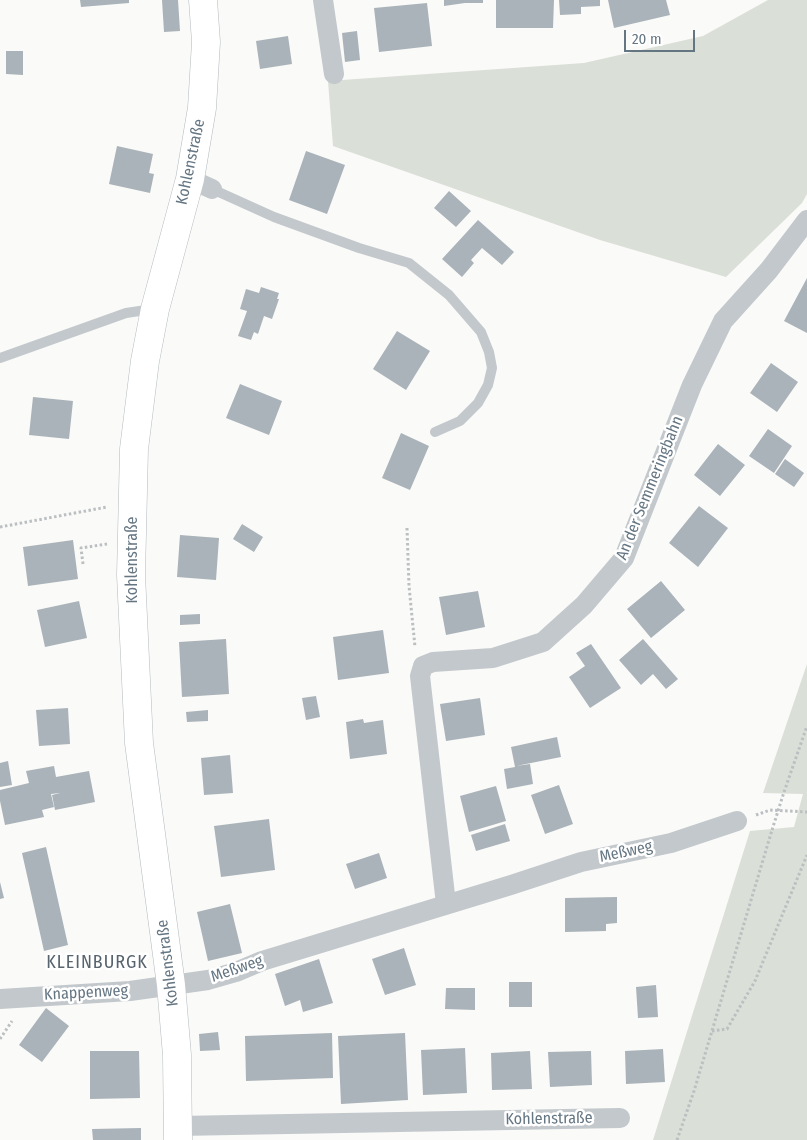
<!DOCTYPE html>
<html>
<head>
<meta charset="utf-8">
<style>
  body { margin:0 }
  #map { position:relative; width:807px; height:1140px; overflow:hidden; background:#fafaf8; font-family:"Fira Sans Condensed",sans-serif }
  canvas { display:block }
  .scale { position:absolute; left:624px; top:30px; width:71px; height:22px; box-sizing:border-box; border:2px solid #657683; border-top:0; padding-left:6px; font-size:15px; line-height:18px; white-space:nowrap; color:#657683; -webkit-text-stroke:4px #fff; paint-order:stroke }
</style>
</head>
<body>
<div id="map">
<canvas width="807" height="1140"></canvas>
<div class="scale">20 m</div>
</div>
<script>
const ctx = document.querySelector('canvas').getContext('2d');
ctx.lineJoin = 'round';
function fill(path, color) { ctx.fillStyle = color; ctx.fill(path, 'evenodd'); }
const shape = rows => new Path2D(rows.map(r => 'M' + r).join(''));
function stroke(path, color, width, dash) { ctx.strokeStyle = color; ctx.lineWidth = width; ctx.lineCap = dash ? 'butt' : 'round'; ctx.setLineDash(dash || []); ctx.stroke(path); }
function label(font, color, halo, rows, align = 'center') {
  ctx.font = font + ' "Fira Sans Condensed",sans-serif'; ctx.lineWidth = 5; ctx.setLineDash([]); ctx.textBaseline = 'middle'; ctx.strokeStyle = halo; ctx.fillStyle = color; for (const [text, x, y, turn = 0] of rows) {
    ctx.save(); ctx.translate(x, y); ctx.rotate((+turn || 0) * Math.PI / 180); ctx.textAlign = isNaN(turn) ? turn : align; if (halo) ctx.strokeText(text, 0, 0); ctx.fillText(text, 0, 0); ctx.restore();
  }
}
fill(shape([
  [768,0,807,0,807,194,802,203,726,277,600,240,333,146,328,81,584,63,703,36],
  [807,664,807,1140,653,1140,750,831,794,827,803,794,763,793]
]), '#dadfd7');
fill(shape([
  [80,0,129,0,129,3,81,7],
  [162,0,178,0,180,31,164,32],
  [444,0,483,0,483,3,465,3,444,6],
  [496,0,554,0,553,28,496,28],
  [559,0,600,0,600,6,581,7,581,14,560,15],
  [608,0,666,0,670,15,614,28],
  [427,3,432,46,379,52,374,8],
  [357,31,360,60,345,62,342,33],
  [288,36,292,64,260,69,256,41],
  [6,51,23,51,23,75,6,74],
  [117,146,153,154,149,173,154,174,150,193,109,184],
  [306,151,345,165,327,214,289,200],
  [449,191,471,211,456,227,434,208],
  [478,220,514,252,502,265,482,248,471,260,474,263,462,277,442,259],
  [807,278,807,333,784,321],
  [261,287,279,293,277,299,279,299,272,319,264,316,258,334,254,332,251,340,238,336,247,311,240,309,246,289,259,293],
  [397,331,430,351,406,390,373,369],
  [771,363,798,382,777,412,750,393],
  [240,384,282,401,269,435,226,418],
  [33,397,73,401,69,439,29,435],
  [768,429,792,446,774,473,749,456],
  [401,433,429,446,410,490,382,478],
  [718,444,745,465,720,496,694,475],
  [785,459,804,473,794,487,775,474],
  [699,506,728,528,698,567,669,543],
  [242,524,263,537,254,552,233,539],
  [180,535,219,538,216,580,177,577],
  [73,540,78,579,28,586,23,547],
  [661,581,685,610,651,638,627,609],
  [478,591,485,627,446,635,439,597],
  [79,601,87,638,45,647,37,610],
  [200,614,200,624,180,625,180,615],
  [383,630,389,673,338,680,333,637],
  [226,639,229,694,182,697,179,642],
  [643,639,678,679,666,689,653,674,641,685,619,660],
  [591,644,621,688,590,708,569,677,585,666,576,653],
  [316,696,320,717,306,720,302,698],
  [480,698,485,735,446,741,440,704],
  [68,708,70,744,39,746,36,710],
  [208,710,208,721,187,722,186,712],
  [363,719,364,723,383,720,387,754,350,759,346,722],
  [557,737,561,757,516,766,530,764,533,784,507,789,504,769,515,767,511,747],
  [230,755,233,793,204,795,201,758],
  [8,761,12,785,0,787,0,763],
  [54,766,56,777,89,771,95,802,55,810,52,795,60,793,51,794,54,807,42,810,44,817,5,825,0,801,0,790,29,783,26,771],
  [559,785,573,824,545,834,531,795],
  [496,786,506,821,469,832,460,796],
  [269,819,275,870,221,877,214,826],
  [505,824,510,841,476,851,471,835],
  [46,847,68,945,44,951,22,853],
  [379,853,387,878,355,889,346,864],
  [0,882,4,898,0,899],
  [617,897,617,923,606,924,606,931,565,932,565,898],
  [230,904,242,953,208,961,197,912],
  [404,948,416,985,385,995,372,959],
  [319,959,333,1003,303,1012,300,1000,285,1006,275,974],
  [509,982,532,982,532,1007,509,1007],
  [656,985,658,1017,638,1018,636,987],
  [446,988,475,988,475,1010,445,1009],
  [46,1008,69,1026,42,1062,19,1045],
  [218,1032,220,1050,200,1051,199,1034],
  [332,1033,333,1078,246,1081,245,1036],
  [405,1033,408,1100,341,1104,338,1036],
  [465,1048,467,1093,423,1095,421,1050],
  [663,1049,665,1082,626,1084,625,1051],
  [90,1051,139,1051,140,1098,90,1099],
  [530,1051,532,1089,492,1090,491,1053],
  [591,1051,592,1085,550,1087,548,1052],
  [141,1128,141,1140,93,1140,92,1129]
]), '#aab3b9');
const secondary = shape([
  [178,1140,177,1055,171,985,139,743,131,575,134,449,145,361,155,309,190,179,202,108,206,42,203,0]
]);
stroke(secondary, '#b3babf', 29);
stroke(shape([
  [0,527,107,507],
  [407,528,409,586,415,647],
  [83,564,81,548,107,544],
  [784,792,807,726],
  [756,815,770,810,807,812],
  [712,1031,727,1029,755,981,807,855],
  [0,1039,12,1021],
  [677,1140,694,1091,772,830]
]), '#bbbfc2', 3, [2.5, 2.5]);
stroke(shape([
  [212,189,274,217,359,248,409,263,449,295,481,332,489,352,492,368,488,385,478,403,460,421,435,432],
  [0,358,126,313,153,309]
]), '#c3c8cc', 10);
stroke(shape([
  [323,0,334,74],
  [190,179,212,189],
  [446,904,420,676,423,666,433,662,493,658,543,642,584,605,624,558,692,385,723,321,769,270,807,220],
  [0,999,130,991,208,980,236,972,262,961,511,885,581,862,671,843,737,821],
  [178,1126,620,1118]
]), '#c3c8cc', 20);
stroke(secondary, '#fff', 28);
stroke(shape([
  [772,830,784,792]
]), '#bbbfc2', 3, [2.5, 2.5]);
label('16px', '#657683', '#fff', [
  ["Kohlenstraße",191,162,-78],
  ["An der Semmeringbahn",650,488,-68],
  ["Kohlenstraße",133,560,-90],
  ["Meßweg",626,852,-12],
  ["Kohlenstraße",168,963,-97],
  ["Meßweg",237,969,-19],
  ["Knappenweg",86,993,-3],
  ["Kohlenstraße",549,1119,-1]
]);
ctx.letterSpacing = '1px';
label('18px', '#57646e', '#fff', [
  ["KLEINBURGK",97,963]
]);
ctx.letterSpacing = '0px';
</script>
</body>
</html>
